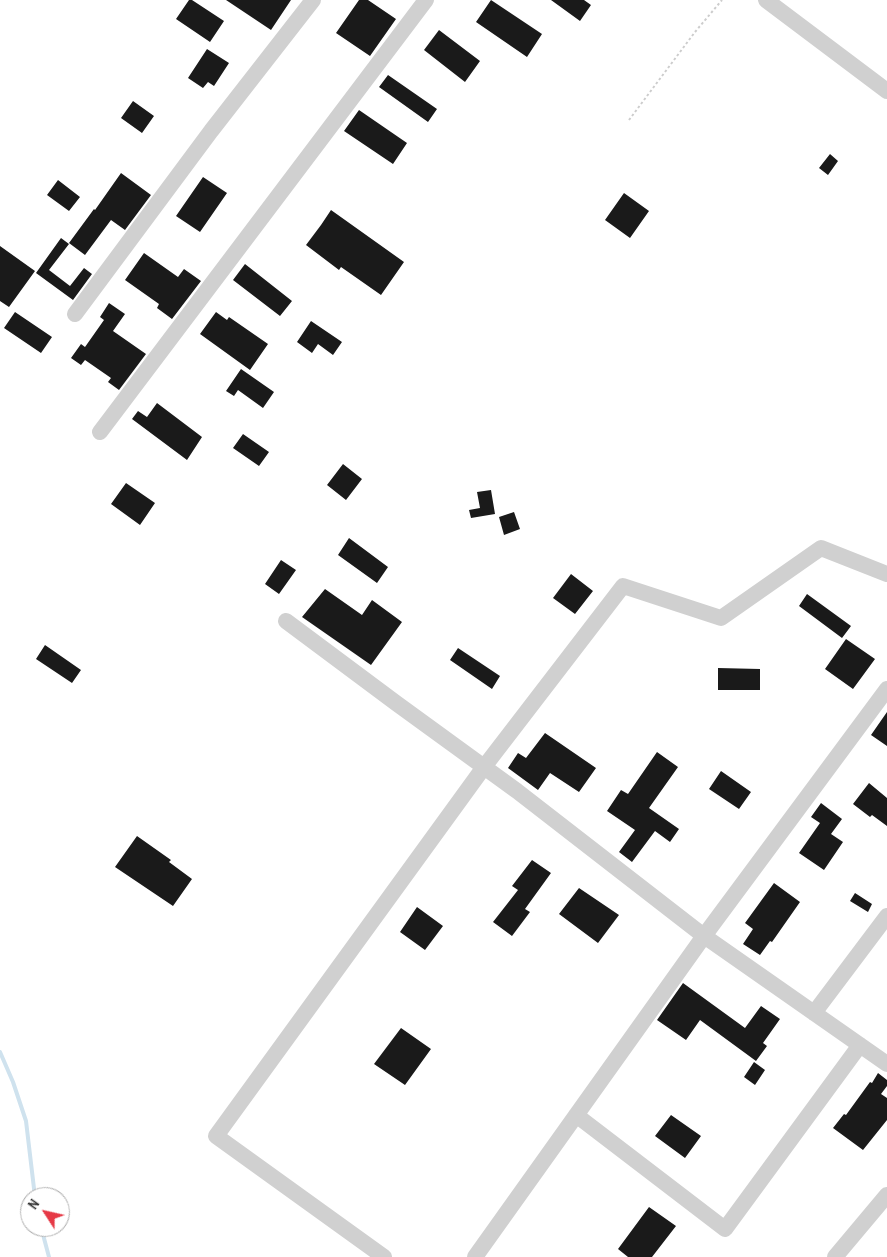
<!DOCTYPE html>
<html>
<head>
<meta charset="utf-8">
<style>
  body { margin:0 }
  #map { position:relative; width:887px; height:1257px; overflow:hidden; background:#fff; font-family:"Archivo Narrow",sans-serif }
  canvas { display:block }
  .north { position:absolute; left:20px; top:1187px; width:50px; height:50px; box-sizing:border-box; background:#fff; border:1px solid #adadad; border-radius:50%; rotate:305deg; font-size:14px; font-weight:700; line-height:20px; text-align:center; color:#333 }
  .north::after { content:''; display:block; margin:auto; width:18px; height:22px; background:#e63946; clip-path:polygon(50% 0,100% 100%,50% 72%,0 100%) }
</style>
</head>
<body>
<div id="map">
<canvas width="887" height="1257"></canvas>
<div class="north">N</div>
</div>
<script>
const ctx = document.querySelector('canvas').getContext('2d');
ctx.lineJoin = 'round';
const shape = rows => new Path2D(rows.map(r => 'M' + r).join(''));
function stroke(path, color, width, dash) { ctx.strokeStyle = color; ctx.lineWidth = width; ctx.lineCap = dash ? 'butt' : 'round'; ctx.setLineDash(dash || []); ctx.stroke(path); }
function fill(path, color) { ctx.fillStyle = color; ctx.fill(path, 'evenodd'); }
stroke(shape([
  [0,1052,13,1082,26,1121,35,1197],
  [41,1227,49,1257]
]), '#cfe2ee', 4);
fill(shape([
  [189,0,192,0,224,21,210,42,176,19],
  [226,0,291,0,271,30],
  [359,0,368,0,396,19,370,56,336,33],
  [491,0,542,34,527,57,476,22],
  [551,0,584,0,591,5,580,21],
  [439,30,480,61,465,82,424,50],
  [207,49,229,63,214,86,208,82,203,88,188,78],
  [388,75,437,109,428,122,379,87],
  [133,101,154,116,142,133,121,118],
  [359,110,407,143,393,164,344,131],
  [830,154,838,161,828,175,819,168],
  [121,173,151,195,125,230,111,220,85,255,69,243,94,209,95,210],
  [203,177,227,193,200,232,176,216],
  [58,180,80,197,69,211,47,195],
  [624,193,649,211,630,238,605,220],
  [331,210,404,262,381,295,341,267,339,270,306,245,321,225],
  [61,238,69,244,49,270,70,286,84,268,92,274,73,300,36,273],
  [0,246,35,271,9,307,0,301],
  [144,253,178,277,184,269,201,281,172,319,157,308,159,304,125,280],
  [245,264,292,301,280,316,233,280],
  [109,303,125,314,113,331,146,354,119,390,108,382,111,378,85,360,81,365,71,358,81,344,85,347,104,320,100,317],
  [15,312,52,337,41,353,4,328],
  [216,312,227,320,229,317,268,344,250,370,200,334],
  [311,321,342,342,333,355,318,344,312,353,297,342],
  [241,369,274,392,263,408,238,390,234,396,226,391],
  [157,403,202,437,187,460,132,419,138,411,147,417],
  [243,434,269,452,259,466,233,448],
  [343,464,362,479,346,500,327,485],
  [126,483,155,503,140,525,111,504],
  [491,490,495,514,471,518,469,510,480,508,477,492],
  [514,512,520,529,504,535,499,517],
  [349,538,388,567,377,583,338,555],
  [281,560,296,570,279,594,265,584],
  [571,574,593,591,575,614,553,598],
  [325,589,362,615,372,600,402,622,371,665,302,617],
  [807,594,851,626,842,638,799,606],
  [846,639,875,659,853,689,825,669],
  [45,645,81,670,72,683,36,659],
  [458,648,500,676,492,689,450,660],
  [718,668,760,669,760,690,718,690],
  [887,712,887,746,871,735],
  [545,733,596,768,579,792,550,773,538,790,508,768,518,753,526,758],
  [657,752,678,767,649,808,679,829,670,842,655,831,632,862,619,852,635,830,607,811,621,790,628,794],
  [721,771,751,792,739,809,709,789],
  [869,783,887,798,887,826,872,815,870,817,853,804],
  [821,803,842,819,831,834,843,842,824,870,799,853,820,823,811,817],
  [137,836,171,860,169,862,192,879,173,906,115,867],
  [532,860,551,873,525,909,530,912,512,936,493,922,518,890,512,886],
  [774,883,800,902,772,942,770,941,760,955,743,944,753,929,745,923],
  [579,888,619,915,598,943,559,914],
  [855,893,872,904,868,912,850,901],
  [417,907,443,926,425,950,400,932],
  [683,983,745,1028,761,1006,780,1019,763,1043,767,1046,756,1061,700,1020,686,1040,657,1020],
  [401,1028,431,1049,405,1085,374,1064],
  [754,1062,765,1070,755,1085,744,1077],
  [878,1073,887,1080,887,1086,881,1094,887,1098,887,1120,863,1150,833,1128,844,1114,846,1115,870,1082,872,1083],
  [671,1115,701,1136,685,1158,655,1136],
  [649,1207,676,1226,652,1257,628,1257,618,1249]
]), '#1a1a1a');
stroke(shape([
  [629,120,695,32,722,0]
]), '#cdcdcd', 2, [2.5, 2.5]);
stroke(shape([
  [766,0,887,91],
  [75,314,211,131,313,0],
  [100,432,426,0],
  [286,621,396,703,517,791,704,936,887,1064],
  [814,1013,887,916],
  [576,1115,725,1229,860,1045],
  [384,1257,216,1136,484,767,623,586,721,618,821,548,887,574],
  [475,1257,704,936,887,689],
  [835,1257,887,1195]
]), '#d0d0d0', 16);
</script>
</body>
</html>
